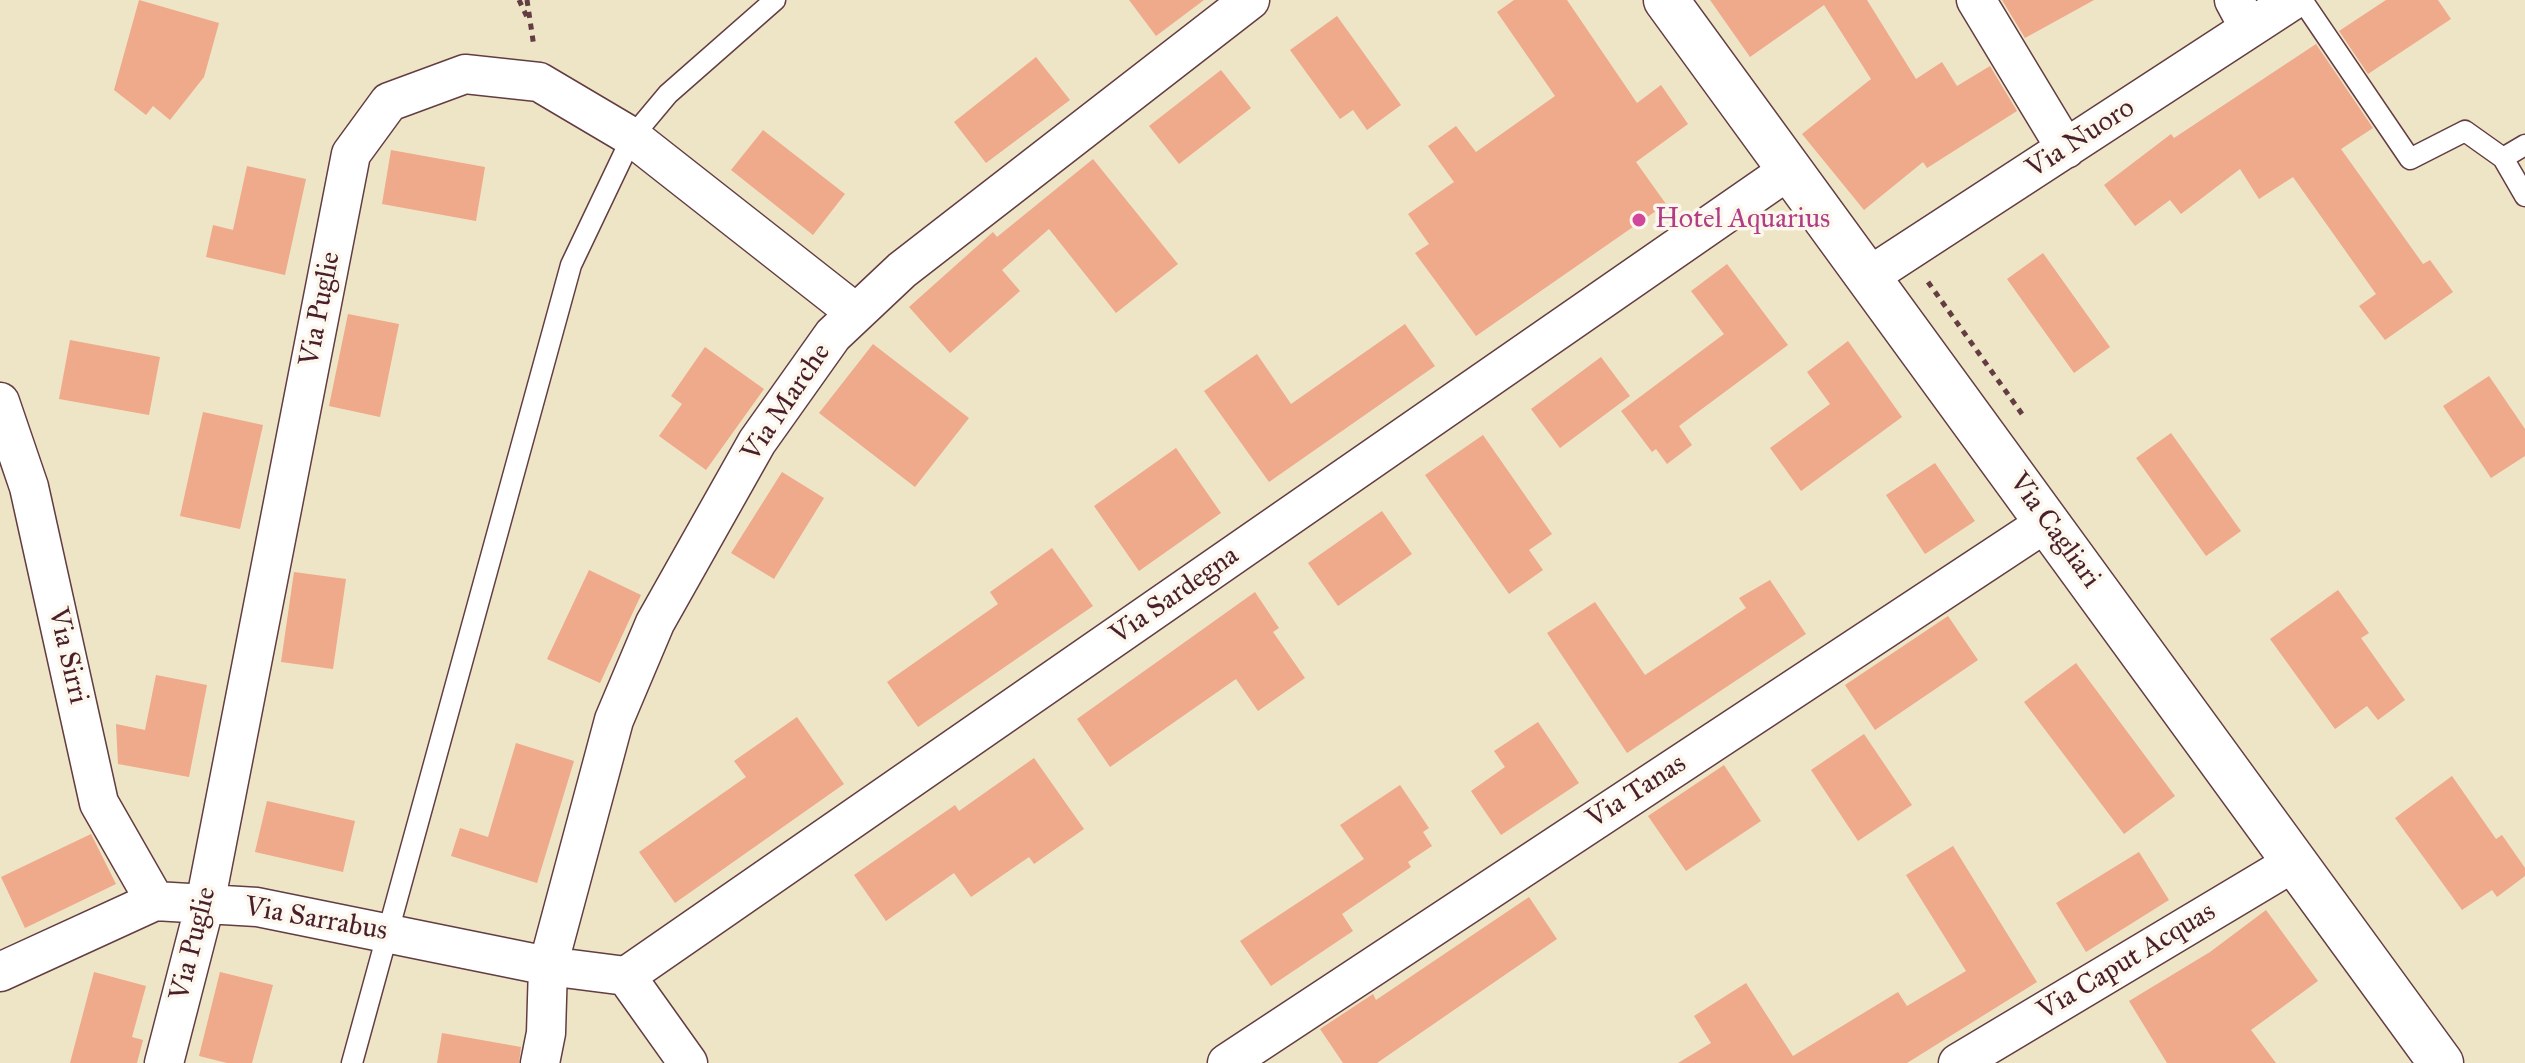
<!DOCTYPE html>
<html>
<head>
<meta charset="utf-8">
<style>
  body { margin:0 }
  canvas { display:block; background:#eee4c6 }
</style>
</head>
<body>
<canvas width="2525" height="1063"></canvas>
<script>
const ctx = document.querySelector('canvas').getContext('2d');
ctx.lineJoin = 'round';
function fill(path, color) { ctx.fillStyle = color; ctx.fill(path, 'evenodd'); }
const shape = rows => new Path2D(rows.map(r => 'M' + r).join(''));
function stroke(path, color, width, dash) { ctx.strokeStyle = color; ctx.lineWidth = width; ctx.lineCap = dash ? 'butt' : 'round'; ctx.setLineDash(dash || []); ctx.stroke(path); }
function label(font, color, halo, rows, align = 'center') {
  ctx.font = font + ' "IM FELL Great Primer",serif'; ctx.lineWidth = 7; ctx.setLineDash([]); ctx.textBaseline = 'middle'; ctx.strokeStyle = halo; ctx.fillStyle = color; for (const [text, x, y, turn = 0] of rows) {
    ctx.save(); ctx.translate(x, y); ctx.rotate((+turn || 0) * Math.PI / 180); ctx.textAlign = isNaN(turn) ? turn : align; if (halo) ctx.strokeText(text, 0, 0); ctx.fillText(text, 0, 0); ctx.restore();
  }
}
fill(shape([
  [139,0,219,23,204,77,170,120,153,106,146,115,114,90],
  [1129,0,1204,0,1156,36],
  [1514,0,1567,0,1637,103,1661,85,1688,124,1636,162,1666,204,1476,336,1415,253,1429,244,1408,214,1454,182,1428,146,1456,126,1476,152,1555,96,1497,12],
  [1710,0,1867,0,1916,79,1942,62,1957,86,1990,66,2017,111,1927,168,1923,162,1864,210,1802,134,1871,79,1824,5,1750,57],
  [2002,0,2094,0,2025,38],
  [2386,0,2438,0,2451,19,2368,74,2339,31],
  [1337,16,1401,105,1367,130,1353,110,1340,119,1290,50],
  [2316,44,2373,128,2341,149,2423,264,2430,260,2453,292,2385,340,2359,306,2376,294,2293,177,2259,199,2240,169,2181,214,2170,200,2135,226,2104,185,2171,134,2174,138],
  [1036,57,1070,100,986,163,954,122],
  [1221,70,1251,108,1179,164,1149,126],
  [763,130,845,194,813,235,731,170],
  [391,150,485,167,476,221,382,204],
  [1093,159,1178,264,1116,313,1049,229,1002,270,1020,291,950,353,909,307,993,232,997,237],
  [247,166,306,179,285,275,206,257,213,225,233,230],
  [2043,253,2110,347,2074,373,2007,279],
  [1727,264,1788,345,1679,426,1692,445,1667,464,1656,449,1652,452,1621,411,1724,334,1691,291],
  [348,314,399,324,380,417,329,406],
  [1405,324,1435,366,1269,482,1204,391,1257,354,1291,404],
  [70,340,160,357,149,415,59,399],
  [1848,341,1902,417,1801,491,1770,448,1830,404,1807,372],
  [873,344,969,418,915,487,819,413],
  [705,347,764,389,706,470,659,436,682,404,671,396],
  [1601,357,1630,396,1560,448,1531,409],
  [2489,376,2525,429,2525,456,2491,478,2443,406],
  [203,412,263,425,240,529,180,516],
  [2171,433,2241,531,2206,556,2136,458],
  [1483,435,1552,534,1529,550,1543,570,1509,594,1425,475],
  [1176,448,1221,513,1139,571,1094,506],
  [1935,463,1975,521,1925,554,1886,495],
  [782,472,824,498,774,579,731,553],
  [1382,511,1412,554,1338,606,1308,563],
  [1052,548,1093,606,918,727,887,682,998,604,990,592],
  [589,570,641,595,600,683,547,659],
  [294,572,346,579,333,669,281,662],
  [1770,580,1806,634,1627,753,1547,633,1595,602,1645,675,1746,608,1739,598],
  [2338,590,2369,633,2361,638,2405,700,2378,720,2367,706,2335,729,2270,639],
  [1255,592,1279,628,1273,632,1305,678,1258,711,1236,679,1110,767,1077,719],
  [1948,616,1978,660,1875,730,1845,685],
  [2076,663,2175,796,2124,834,2024,702],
  [156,675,207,685,189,777,118,764,116,724,145,730],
  [797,717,844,784,675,903,639,852,746,777,734,761],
  [1538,722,1579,783,1501,835,1471,791,1505,767,1494,751],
  [1864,734,1912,805,1858,841,1811,770],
  [516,743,574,761,537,883,451,856,460,828,488,837],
  [1034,758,1084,829,1034,864,1029,857,971,897,954,873,886,921,854,875,955,805,959,811],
  [1724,765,1761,821,1686,871,1648,816],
  [2452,776,2496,839,2502,835,2525,868,2525,876,2497,897,2492,890,2462,910,2395,818],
  [1400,785,1429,828,1423,832,1432,846,1408,862,1411,867,1342,914,1353,931,1271,986,1240,941,1364,859,1340,825],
  [267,801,355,821,343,872,255,852],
  [91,834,116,884,25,928,1,877],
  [1953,846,2037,982,1907,1063,1678,1063,1711,1043,1694,1016,1746,983,1793,1056,1898,992,1907,1006,1966,971,1906,875],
  [2139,852,2169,900,2086,952,2056,903],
  [1529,897,1557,939,1377,1063,1343,1063,1320,1029,1373,994,1376,1000],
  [2266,910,2318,981,2251,1030,2276,1063,2167,1063,2129,1001,2210,952],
  [94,972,146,986,132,1037,143,1040,137,1063,70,1063],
  [220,972,273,985,252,1063,227,1063,199,1056],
  [442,1033,521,1047,519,1063,437,1063]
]), '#efa98b');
const lane = shape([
  [2302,0,2410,159,2465,131,2503,158],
  [2525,145,2503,158,2525,196],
  [352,1063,571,265,632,137,668,94,775,0]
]);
const street = shape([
  [1976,0,2066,149],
  [2234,0,2249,28],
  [1868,277,2293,0],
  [0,402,29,487,99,803,155,901],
  [0,972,155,901,257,907,548,966,626,976,1789,170],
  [626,976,688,1063],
  [164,1063,205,904,351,154,389,102,465,74,539,82,632,137,856,313],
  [540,1063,546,1033,548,966,614,720,655,623,757,442,833,335,902,270,1250,0],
  [1227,1063,2047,522],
  [1958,1063,2296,861]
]);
const secondary = shape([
  [1666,0,2441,1063]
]);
stroke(lane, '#633d42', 23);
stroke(street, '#633d42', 41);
stroke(secondary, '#633d42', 47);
stroke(shape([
  [519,0,527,17],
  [527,0,534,47],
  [1928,282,2022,414]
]), '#633d42', 5, [6, 6]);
stroke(lane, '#fff', 20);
stroke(street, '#fff', 38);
stroke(secondary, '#fff', 44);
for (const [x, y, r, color] of [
  [1639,220,8,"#d1479c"]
]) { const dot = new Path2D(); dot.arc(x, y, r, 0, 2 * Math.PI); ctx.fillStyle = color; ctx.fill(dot); stroke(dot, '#fbf7ec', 3); }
label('28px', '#4a1f2b', '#fbf7ec', [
  ["Via Nuoro",2081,139,-33],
  ["Via Puglie",321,309,-79],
  ["Via Marche",787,403,-56],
  ["Via Cagliari",2054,531,54],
  ["Via Sardegna",1175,596,-35],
  ["Via Sirri",67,656,77],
  ["Via Tanas",1637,792,-33],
  ["Via Sarrabus",316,920,10],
  ["Via Puglie",194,944,-76],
  ["Via Caput Acquas",2127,962,-31]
]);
label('28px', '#b23c85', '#fbf7ec', [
  ["Hotel Aquarius",1655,220]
], 'left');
</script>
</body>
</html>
